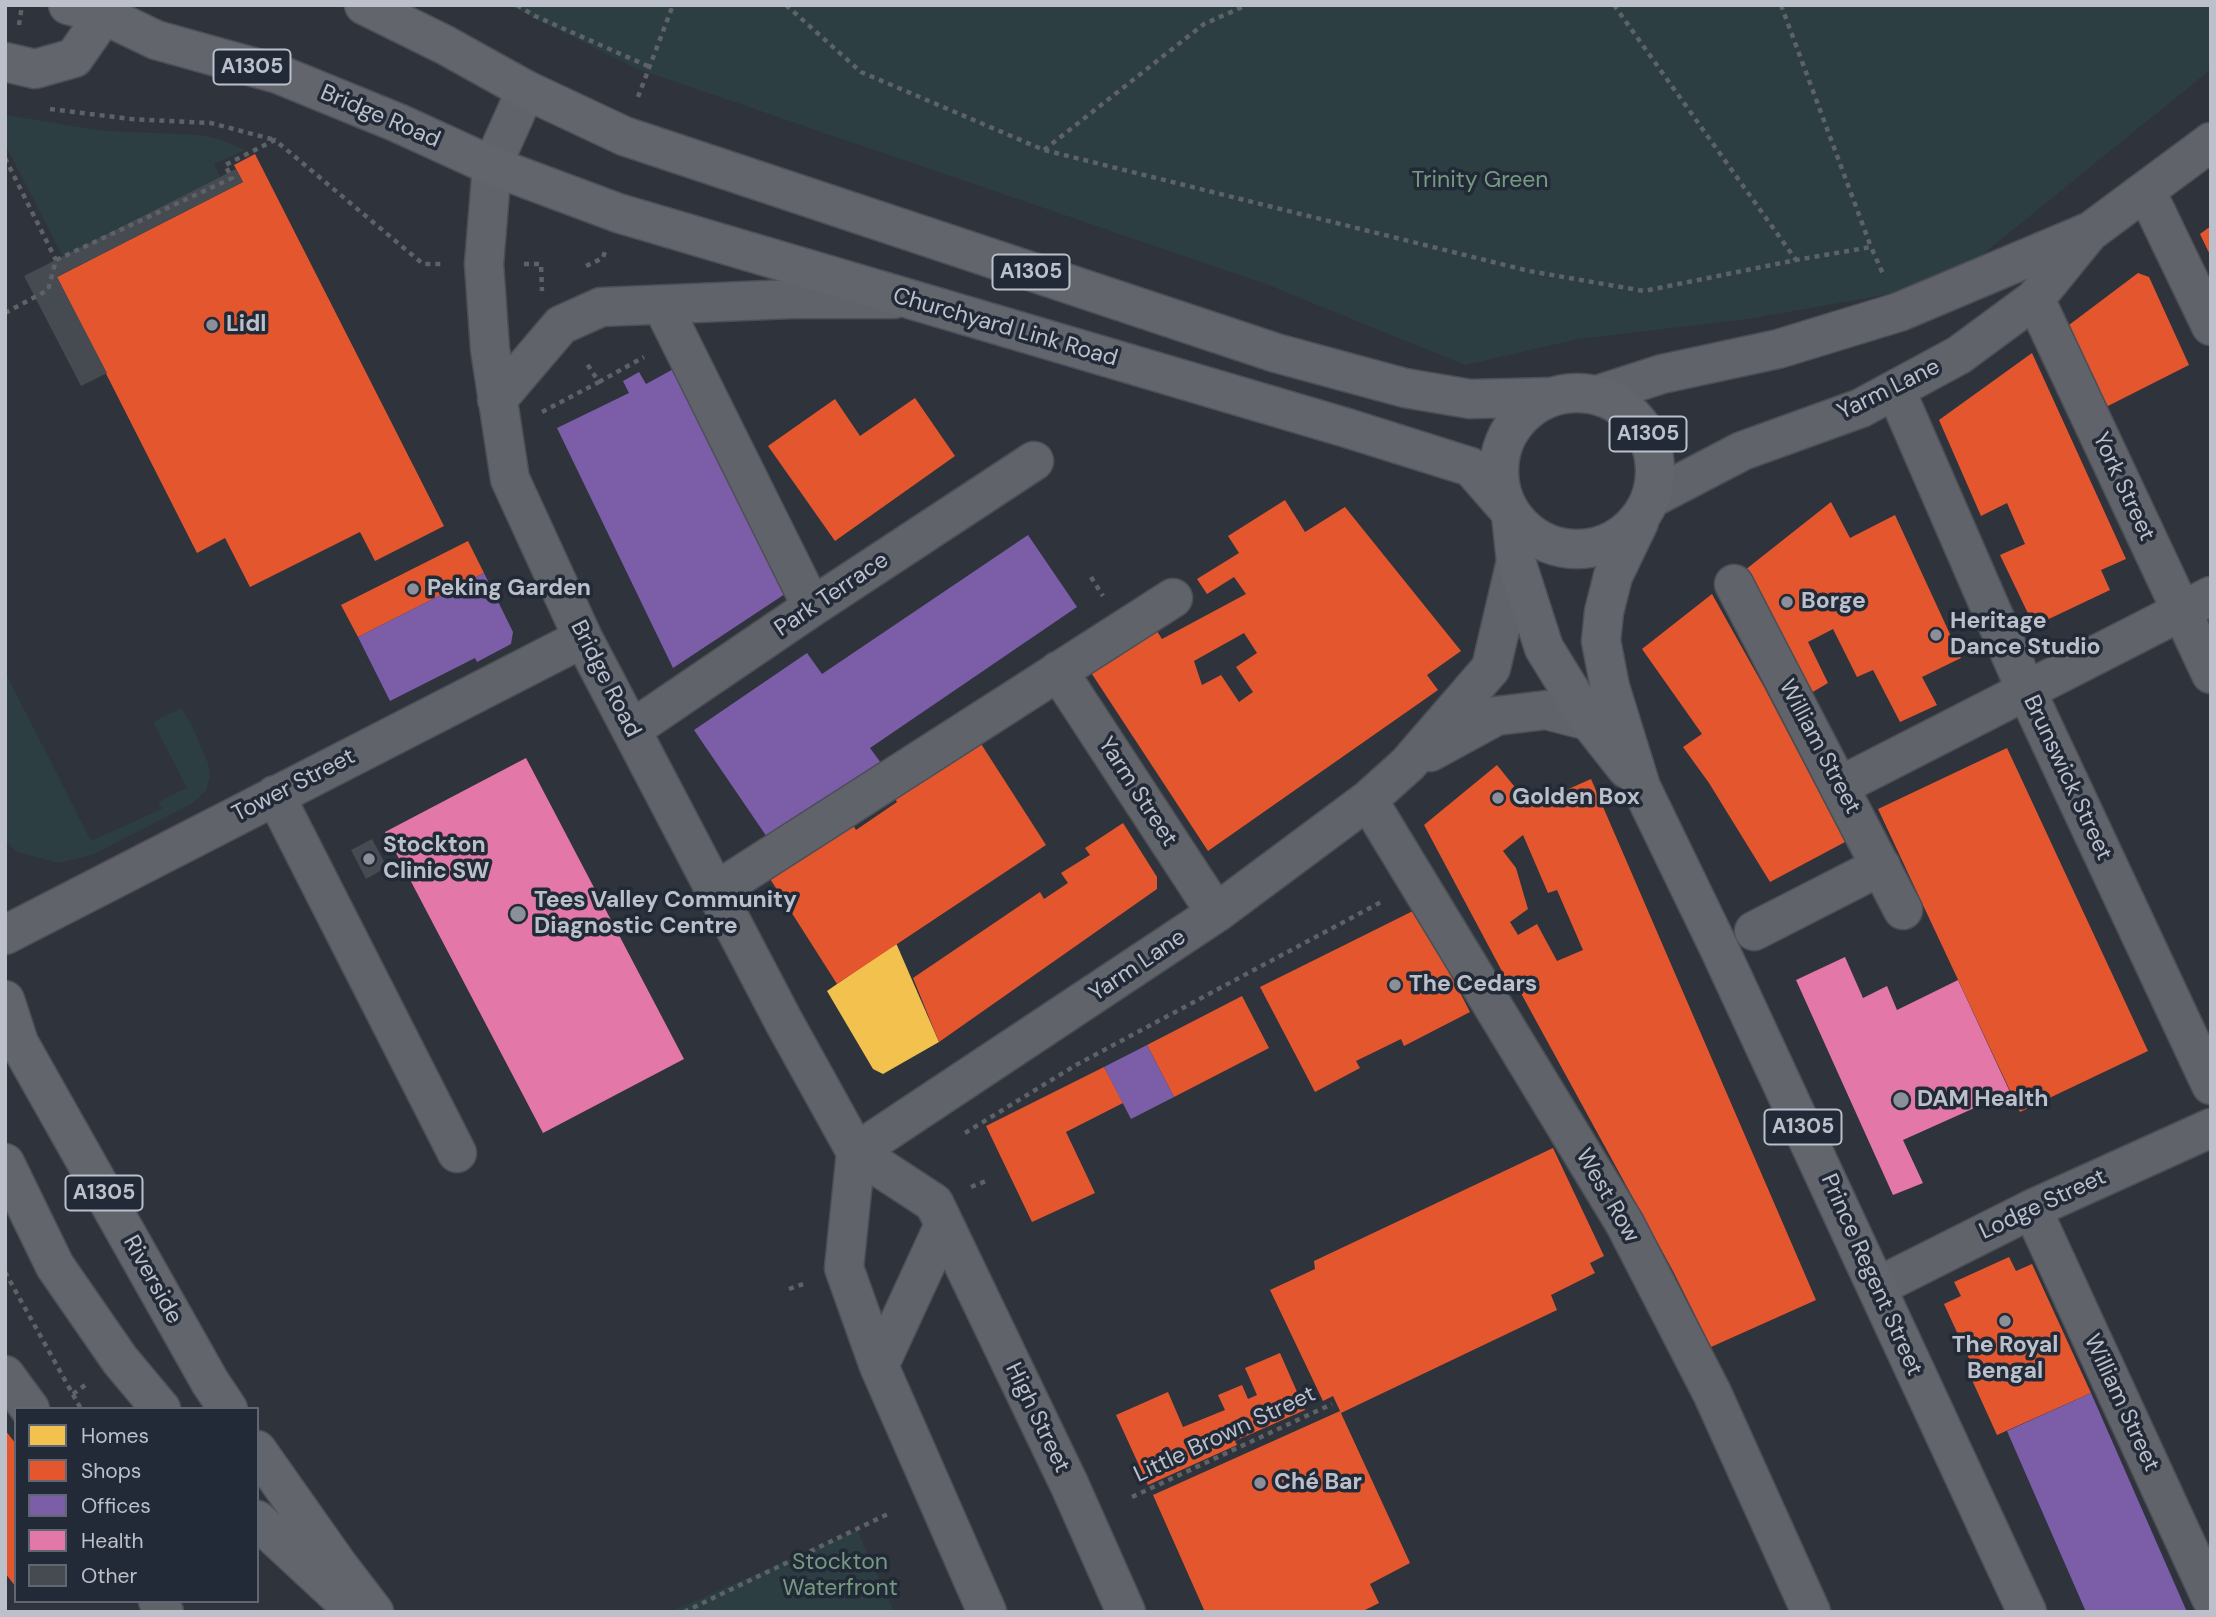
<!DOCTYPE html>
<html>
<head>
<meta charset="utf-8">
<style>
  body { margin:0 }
  #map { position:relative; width:2216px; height:1617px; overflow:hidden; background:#2f333c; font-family:"DM Sans",sans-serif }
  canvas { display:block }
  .frame { position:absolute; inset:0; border:7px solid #bbc0cb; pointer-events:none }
  .legend { position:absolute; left:14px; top:1407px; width:245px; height:196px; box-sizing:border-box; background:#232a37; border:2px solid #606672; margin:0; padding:9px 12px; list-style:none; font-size:21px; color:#bbc0cb }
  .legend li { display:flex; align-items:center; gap:14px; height:35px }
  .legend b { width:35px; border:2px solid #606672 }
</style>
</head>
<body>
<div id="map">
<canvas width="2216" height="1617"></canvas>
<div class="frame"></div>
<ul class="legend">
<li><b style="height:19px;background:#f2c14e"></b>Homes</li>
<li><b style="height:19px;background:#e4572e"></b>Shops</li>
<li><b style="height:19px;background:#7b5ea7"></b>Offices</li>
<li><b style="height:19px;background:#e377a8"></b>Health</li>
<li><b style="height:19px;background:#464a51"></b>Other</li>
</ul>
</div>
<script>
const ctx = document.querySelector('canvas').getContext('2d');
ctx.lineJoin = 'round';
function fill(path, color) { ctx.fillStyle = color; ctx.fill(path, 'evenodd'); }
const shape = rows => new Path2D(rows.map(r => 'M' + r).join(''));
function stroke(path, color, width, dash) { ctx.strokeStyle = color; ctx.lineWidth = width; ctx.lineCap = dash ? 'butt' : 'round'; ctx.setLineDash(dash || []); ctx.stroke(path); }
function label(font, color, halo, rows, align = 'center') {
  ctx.font = font + ' "DM Sans",sans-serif'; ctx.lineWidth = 7; ctx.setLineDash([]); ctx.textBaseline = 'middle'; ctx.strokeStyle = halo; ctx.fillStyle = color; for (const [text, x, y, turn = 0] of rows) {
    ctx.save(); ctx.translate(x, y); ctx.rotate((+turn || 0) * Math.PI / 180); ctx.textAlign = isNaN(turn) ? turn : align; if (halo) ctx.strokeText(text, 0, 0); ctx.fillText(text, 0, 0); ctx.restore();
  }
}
fill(shape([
  [508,5,2211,5,2211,69,1946,284,1748,319,1578,339,1465,365,1266,284,638,69],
  [5,115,103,131,199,135,222,140,245,150,214,164,220,177,63,257,5,144],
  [5,672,91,841,162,809,158,802,187,788,153,722,181,708,192,726,208,763,210,775,206,791,191,804,94,854,59,863,17,852,5,840],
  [857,1530,894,1612,670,1612]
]), '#2d3e43');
fill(shape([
  [896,943,939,1042,883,1074,873,1069,827,991]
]), '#f2c14e');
fill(shape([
  [255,154,444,526,375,561,360,532,250,587,225,538,197,553,57,277,243,182,234,165],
  [2211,226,2211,257,2200,234],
  [2138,273,2149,277,2189,365,2102,409,2065,328],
  [2032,353,2126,559,2101,570,2110,590,2034,626,2000,555,2025,544,2007,503,1981,516,1939,420],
  [915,398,955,456,835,541,768,446,835,399,860,436],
  [1285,500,1305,532,1345,507,1461,651,1427,675,1438,690,1208,851,1088,668,1153,625,1162,639,1246,594,1234,577,1207,594,1197,579,1239,553,1228,536],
  [1244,633,1257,653,1236,667,1253,692,1239,702,1221,675,1202,685,1194,661],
  [1831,502,1850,538,1895,515,1961,658,1922,677,1937,705,1900,722,1873,670,1857,677,1833,629,1808,642,1828,683,1806,696,1740,574],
  [468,541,484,573,358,637,341,605],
  [1712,594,1764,687,1845,842,1770,882,1709,783,1683,747,1702,734,1642,649],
  [976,736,1046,845,837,984,767,874,850,820,856,830,897,802,891,792],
  [2007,748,2148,1051,2020,1112,1878,809],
  [1497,765,1530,806,1591,779,1816,1300,1711,1347,1673,1271,1517,986,1512,990,1424,825],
  [1523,835,1548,893,1557,890,1583,950,1557,961,1537,924,1518,935,1510,922,1528,909,1516,868,1503,851],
  [1123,823,1157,877,1157,889,939,1042,913,978,1040,892,1044,899,1068,883,1061,873,1090,855,1085,848],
  [1417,909,1470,1012,1404,1046,1401,1039,1356,1061,1360,1068,1315,1092,1260,987],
  [1242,996,1269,1048,1174,1097,1147,1045],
  [1104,1067,1123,1103,1066,1132,1095,1193,1032,1222,986,1126],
  [1553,1148,1604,1256,1590,1263,1595,1273,1551,1295,1557,1310,1341,1413,1333,1396,1323,1401,1270,1290,1315,1269,1314,1261],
  [2009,1257,2016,1271,2032,1264,2091,1393,1997,1435,1972,1380,1978,1378,1944,1304,1961,1296,1954,1282],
  [1280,1353,1305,1410,1235,1441,1237,1445,1148,1485,1116,1415,1168,1392,1183,1427,1225,1410,1218,1395,1242,1385,1248,1399,1257,1395,1245,1368],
  [1340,1411,1410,1563,1370,1584,1379,1603,1361,1612,1205,1612,1153,1495],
  [5,1430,16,1444,16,1587,5,1573]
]), '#e4572e');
fill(shape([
  [679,366,788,592,673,668,557,428,629,393,623,381,639,372,646,384],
  [1028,535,1077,607,870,748,881,763,769,840,694,730,807,653,822,674],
  [484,573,513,632,511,644,477,662,475,658,390,701,358,637],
  [1147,1045,1174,1097,1131,1119,1104,1067],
  [2091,1393,2187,1612,2086,1612,2007,1431]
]), '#7b5ea7');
fill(shape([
  [526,758,684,1059,543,1133,385,832],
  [1845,957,1863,998,1887,986,1897,1010,1958,980,2010,1092,1903,1140,1923,1183,1893,1195,1796,980]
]), '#e377a8');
fill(shape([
  [236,169,243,182,57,277,107,373,81,386,24,276],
  [372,839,387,867,366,879,351,850]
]), '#464a51');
const minor = shape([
  [526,90,492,166,484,264,490,349,510,479,583,638,784,1022,856,1152,934,1203,1070,1486,1126,1612],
  [2146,191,2211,326],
  [2035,299,2211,674],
  [662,305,812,607],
  [1896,391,2026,690,2211,1085],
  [1597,395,1662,374,1778,349,1899,312,2091,231,2211,142],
  [497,400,561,325,601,307,792,299,894,299],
  [1652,498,1742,451,1861,408,1959,355,2035,299,2087,235],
  [1734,584,1903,910],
  [1058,671,1216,913],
  [631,730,812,607,1034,461],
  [1430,752,1496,716,1546,710,1589,721],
  [1840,786,2211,596],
  [275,795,457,1153],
  [1368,800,1625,1224,1712,1393,1811,1612],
  [716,891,1173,598],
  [1754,931,1881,866],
  [5,935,583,638],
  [856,1152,1216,913,1368,800,1408,764,1491,668,1516,561],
  [856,1152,844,1268,879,1366,987,1612],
  [2032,1209,2211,1598],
  [1877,1287,2032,1209,2211,1128],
  [879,1366,944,1225],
  [5,1375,30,1409],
  [158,1601,164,1612]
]);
const major = shape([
  [68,5,104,15,156,40,278,74,398,123,492,166,618,213,1347,428,1471,467,1506,507],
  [364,5,445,45,526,90,624,136,1276,353,1405,388,1470,399,1550,397],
  [5,62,35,69,74,58,104,15],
  '1499 471a78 78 0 1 1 156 0a78 78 0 1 1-156 0Z',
  [1511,515,1516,561,1544,648,1589,721,1627,769],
  [1639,522,1613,576,1604,612,1601,641,1610,687,1641,787,1719,948,2027,1612],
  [5,1000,19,1043,210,1382,228,1409],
  [5,1163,55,1266,120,1360,161,1409],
  [257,1450,338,1565,374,1612],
  [257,1520,341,1598]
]);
stroke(minor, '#4b4f55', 41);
stroke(major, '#4d5058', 41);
stroke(shape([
  [517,5,535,16,650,67],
  [786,5,861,72,1044,150,1529,271,1644,291,1796,260,1871,247,1883,274],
  [1614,5,1796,260],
  [1781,5,1871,247],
  [19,25,22,5],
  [638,97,673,5],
  [50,109,131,119,211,123,275,140],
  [1044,150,1204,24,1247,5],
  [5,158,56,260],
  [524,264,541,264,542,291],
  [586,266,603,258,605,251],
  [5,313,48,290,56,260,232,178,225,165,275,140,423,264,445,264],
  [599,382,644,357],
  [542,412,599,382,585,361],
  [1091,577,1103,596],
  [965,1133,1076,1065,1383,901],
  [971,1187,986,1181],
  [5,1272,81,1409],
  [789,1289,806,1283],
  [73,1394,88,1383],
  [1132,1497,1332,1404],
  [684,1612,888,1514]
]), '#5d6267', 4.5, [5, 5]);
stroke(minor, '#60636a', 38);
stroke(major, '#62656c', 38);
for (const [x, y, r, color] of [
  [212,325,7,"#8a8f99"],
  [413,589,7,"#8a8f99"],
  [1787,602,7,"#8a8f99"],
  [1936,635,7,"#8a8f99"],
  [1498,798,7,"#8a8f99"],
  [369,859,7,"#8a8f99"],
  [518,914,9,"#8a8f99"],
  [1395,985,7,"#8a8f99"],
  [1901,1100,9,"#8a8f99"],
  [2005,1321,7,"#8a8f99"],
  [1260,1483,7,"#8a8f99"]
]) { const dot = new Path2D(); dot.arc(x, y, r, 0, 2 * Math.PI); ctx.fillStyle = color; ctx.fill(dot); stroke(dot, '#232a37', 2.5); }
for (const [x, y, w] of [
  [252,67,77],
  [1031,272,77],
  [1648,434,77],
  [1803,1127,77],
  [104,1193,77]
]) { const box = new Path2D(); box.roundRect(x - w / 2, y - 17.5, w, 35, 5); ctx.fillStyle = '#232a37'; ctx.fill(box); stroke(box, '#bbc0cb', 2); }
label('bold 21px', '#bbc0cb', null, [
  ["A1305",252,67],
  ["A1305",1031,272],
  ["A1305",1648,434],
  ["A1305",1803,1127],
  ["A1305",104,1193]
]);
label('23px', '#bbc0cb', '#232a37', [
  ["Bridge Road",380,117,23],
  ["Churchyard Link Road",1005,328,16],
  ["Yarm Lane",1889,390,-26],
  ["York Street",2123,487,65],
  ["Park Terrace",832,595,-34],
  ["Bridge Road",605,679,63],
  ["William Street",1819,747,62],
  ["Brunswick Street",2067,778,65],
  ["Tower Street",294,786,-27],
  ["Yarm Street",1137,792,57],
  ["Yarm Lane",1138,966,-34],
  ["West Row",1607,1196,60],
  ["Lodge Street",2043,1205,-25],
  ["Prince Regent Street",1871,1275,66],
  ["Riverside",152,1280,61],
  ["William Street",2121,1403,65],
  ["High Street",1037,1418,64],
  ["Little Brown Street",1225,1435,-25]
]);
label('23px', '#759a80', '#232a37', [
  ["Trinity Green",1480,181],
  ["Stockton",840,1563],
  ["Waterfront",840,1589]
]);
label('bold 23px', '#bbc0cb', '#232a37', [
  ["Lidl",226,325],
  ["Peking Garden",427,589],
  ["Borge",1801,602],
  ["Heritage",1950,622],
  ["Dance Studio",1950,648],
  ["Golden Box",1512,798],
  ["Stockton",383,846],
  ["Clinic SW",383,872],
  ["Tees Valley Community",534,901],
  ["Diagnostic Centre",534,927],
  ["The Cedars",1409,985],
  ["DAM Health",1917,1100],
  ["The Royal",2005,1346,"center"],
  ["Bengal",2005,1372,"center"],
  ["Ché Bar",1274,1483]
], 'left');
</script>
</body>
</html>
